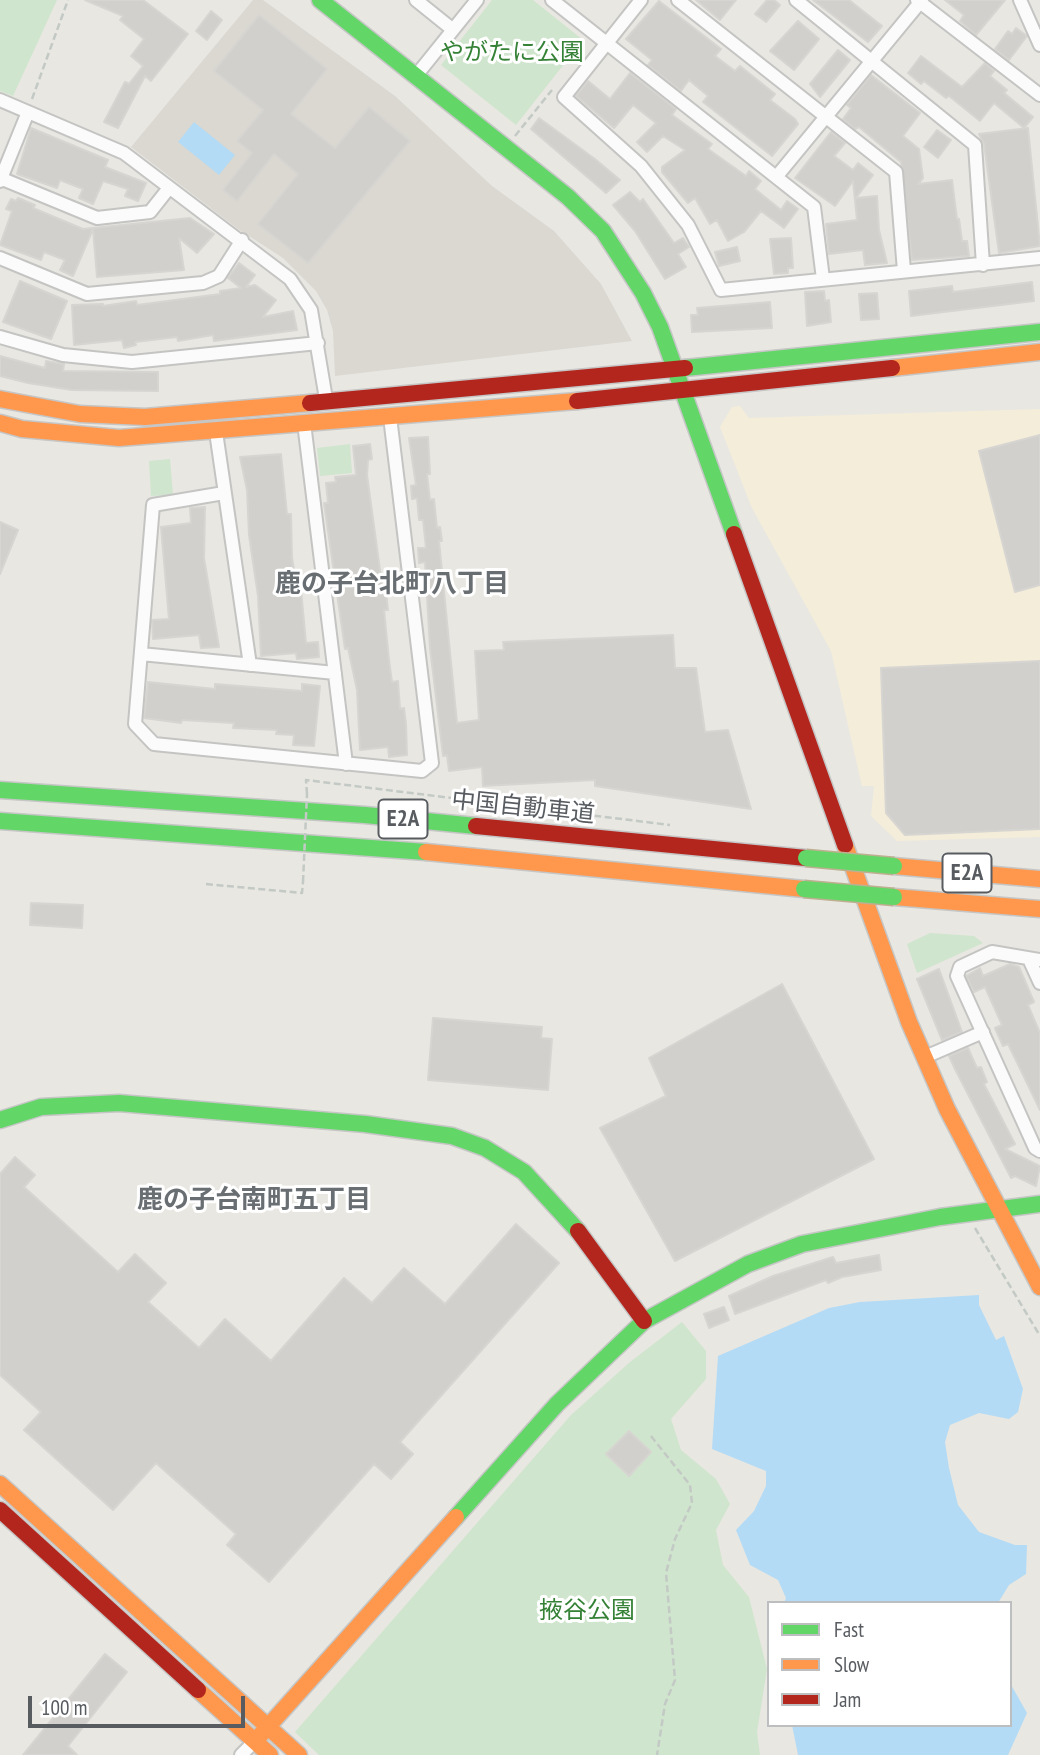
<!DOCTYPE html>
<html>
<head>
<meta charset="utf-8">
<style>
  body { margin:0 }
  #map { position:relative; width:1040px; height:1755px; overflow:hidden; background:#e8e7e2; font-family:"PT Sans Narrow",sans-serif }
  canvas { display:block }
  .legend { position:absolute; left:767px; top:1601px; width:245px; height:126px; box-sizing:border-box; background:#fff; border:2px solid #bcbebf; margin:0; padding:9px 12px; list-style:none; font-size:21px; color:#585c60 }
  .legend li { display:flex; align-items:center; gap:14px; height:35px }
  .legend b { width:35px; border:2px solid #bcbebf }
  .scale { position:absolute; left:28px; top:1696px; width:217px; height:32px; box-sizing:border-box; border:4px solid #585c60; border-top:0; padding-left:9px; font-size:21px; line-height:24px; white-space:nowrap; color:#585c60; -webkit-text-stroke:5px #fff; paint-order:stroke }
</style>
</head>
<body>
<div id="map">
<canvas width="1040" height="1755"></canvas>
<ul class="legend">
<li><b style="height:9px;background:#63d668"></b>Fast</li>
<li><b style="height:9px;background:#ff974d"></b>Slow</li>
<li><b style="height:9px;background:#b3261e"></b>Jam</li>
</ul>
<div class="scale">100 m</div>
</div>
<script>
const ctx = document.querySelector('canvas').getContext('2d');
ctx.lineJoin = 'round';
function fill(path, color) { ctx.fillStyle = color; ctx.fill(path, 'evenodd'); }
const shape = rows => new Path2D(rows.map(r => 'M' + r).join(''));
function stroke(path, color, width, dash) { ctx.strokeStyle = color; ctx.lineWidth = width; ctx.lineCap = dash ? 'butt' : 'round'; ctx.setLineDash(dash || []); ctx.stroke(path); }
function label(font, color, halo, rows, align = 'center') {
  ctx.font = font + ' "PT Sans Narrow","Noto Sans JP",sans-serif'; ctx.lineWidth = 6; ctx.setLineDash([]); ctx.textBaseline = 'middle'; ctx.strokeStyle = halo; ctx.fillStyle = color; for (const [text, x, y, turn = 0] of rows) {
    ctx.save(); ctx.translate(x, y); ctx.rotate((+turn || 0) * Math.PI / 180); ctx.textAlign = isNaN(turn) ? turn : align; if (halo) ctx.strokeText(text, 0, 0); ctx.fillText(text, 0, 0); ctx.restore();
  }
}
fill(shape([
  [740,406,749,418,1040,409,1040,837,897,841,871,816,874,786,862,786,831,651,752,508,720,427,732,407]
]), '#f4edd9');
fill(shape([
  [253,0,263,0,395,96,492,186,554,231,601,284,632,341,335,376,333,331,327,310,316,291,283,258,238,229,131,147]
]), '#dad8d1');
fill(shape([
  [0,0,57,0,13,96,0,91],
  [492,0,533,0,583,40,516,125,441,65],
  [350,444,352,473,320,476,317,448],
  [170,459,173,495,151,496,149,461],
  [930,933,974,936,983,943,917,973,907,944],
  [682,1322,706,1351,706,1379,671,1419,681,1450,716,1479,730,1504,716,1530,723,1565,749,1597,767,1669,757,1732,760,1755,319,1755,295,1732,571,1415,630,1362]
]), '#d0e5cd');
fill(shape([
  [194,122,235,155,219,175,178,142],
  [979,1295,979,1305,996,1340,1004,1336,1023,1389,1018,1412,1009,1419,979,1413,950,1425,945,1442,949,1468,958,1505,979,1532,1015,1545,1027,1545,1026,1574,1009,1585,998,1603,784,1603,786,1598,778,1580,750,1565,736,1530,754,1511,766,1486,766,1471,712,1449,718,1356,829,1308,860,1302],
  [1010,1683,1027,1713,1008,1755,798,1755,792,1725,1010,1725]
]), '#b4dbf5');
const building = shape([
  [85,0,143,0,188,34,151,81,145,76,118,128,104,122,125,82,129,84,143,66,131,56,144,39,120,20,123,16,85,0],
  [696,0,736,0,720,20,696,0],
  [767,0,774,0,780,5,766,22,755,14,767,0],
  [813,0,849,0,882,26,868,42,813,0],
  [945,0,1005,0,976,35,960,21,964,15,945,0],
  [659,1,721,49,715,56,735,71,740,66,775,94,770,100,795,119,798,124,772,156,703,102,708,96,689,80,681,91,648,65,652,60,626,39,659,1],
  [211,11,222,20,207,40,196,31,211,11],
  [259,15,327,69,291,114,335,148,369,107,410,141,308,263,258,224,298,174,274,154,237,201,223,190,252,153,237,141,263,110,214,71,259,15],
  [798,21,819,39,794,70,770,51,798,21],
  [1016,28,1027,36,1009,60,995,49,1008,31,1012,34,1016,28],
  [838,50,850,60,820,97,810,84,838,50],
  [921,56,962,87,985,63,994,71,990,76,1007,90,1004,93,1033,117,1024,128,994,103,980,121,949,96,946,98,924,81,921,84,908,73,921,56],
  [630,73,676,109,672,115,712,144,708,149,746,176,749,171,761,181,755,189,781,210,787,201,798,209,784,228,761,211,744,232,728,241,717,220,710,224,695,198,688,203,662,172,662,167,685,150,663,136,647,152,637,142,656,123,633,105,614,128,576,96,588,81,610,99,630,73],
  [871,75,920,113,903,136,919,149,923,178,918,184,952,180,957,219,959,219,962,241,967,241,969,256,912,260,901,162,859,127,855,129,843,119,851,108,847,105,871,75],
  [539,118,595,159,620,180,606,193,531,129,539,118],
  [31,128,108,160,105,167,146,183,138,201,125,196,128,189,103,181,93,204,79,198,83,189,60,180,57,188,17,174,31,128],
  [1028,128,1040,246,999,253,984,144,979,134,1028,128],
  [937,130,951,140,938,158,924,147,937,130],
  [831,132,845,143,834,156,853,170,858,163,873,175,856,198,877,196,879,230,887,263,865,265,863,250,829,254,826,224,857,220,853,181,835,206,795,178,831,132],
  [630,192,640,202,643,199,674,243,683,238,689,247,678,254,686,267,665,279,635,231,613,205,630,192],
  [18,198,35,205,33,208,83,229,190,218,214,234,197,253,179,238,184,270,97,277,93,229,73,276,60,270,65,260,44,252,41,260,0,245,12,211,6,209,11,199,16,201,18,198],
  [791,238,793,268,788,268,788,273,774,274,770,239,791,238],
  [737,247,740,261,719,266,715,252,737,247],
  [239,263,255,275,246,287,255,285,276,300,263,317,293,311,297,330,214,341,213,335,178,341,177,337,135,342,136,345,124,348,122,340,74,345,72,305,103,304,103,306,136,301,137,305,220,294,220,291,241,288,228,278,239,263],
  [20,281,67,301,51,339,3,322,20,281],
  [1032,282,1034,301,911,316,909,291,952,286,953,292,1032,282],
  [824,291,825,301,829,300,831,322,807,326,805,292,824,291],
  [877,293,879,319,861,320,859,294,877,293],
  [770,302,772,328,692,332,691,315,698,315,697,308,770,302],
  [0,356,45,368,46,361,64,364,63,371,158,372,158,391,72,390,28,383,0,376,0,356],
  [1040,435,1040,585,1015,592,979,451,1040,435],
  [428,437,430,474,427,474,430,500,434,499,437,528,440,527,442,541,439,541,457,723,479,720,475,651,504,650,503,642,673,635,675,668,696,668,705,732,728,730,751,809,595,786,595,780,483,786,482,767,449,771,447,755,443,756,430,648,425,562,419,563,418,548,426,548,423,520,419,520,417,498,412,499,411,486,416,485,409,438,428,437],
  [370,444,372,459,368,460,367,475,383,592,386,592,388,610,384,610,389,660,392,682,398,681,400,709,404,708,406,724,407,755,389,757,388,747,360,750,357,690,348,648,345,649,324,503,328,503,326,483,336,482,335,477,356,475,353,446,370,444],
  [281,454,287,514,291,514,292,558,296,580,300,579,306,643,318,642,319,657,297,659,296,653,261,656,258,596,249,535,247,490,240,457,281,454],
  [205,507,204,558,219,647,201,648,199,635,153,639,152,620,169,619,161,527,191,523,190,508,205,507],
  [0,522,18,530,0,574,0,522],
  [1040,661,1040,829,905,835,886,813,881,668,1040,661],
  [148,682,215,689,215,684,302,691,302,684,320,686,314,746,293,745,294,735,276,734,277,730,233,728,234,723,182,720,181,723,144,718,148,682],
  [31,903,83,905,82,928,30,925,31,903],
  [1010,964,1019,967,1034,1002,1028,1005,1040,1033,1040,1110,1008,1044,1003,1046,995,1028,1002,1025,985,987,974,992,966,976,980,968,983,976,1010,964],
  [939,969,962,1032,942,1040,917,979,939,969],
  [782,984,874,1159,675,1261,600,1128,666,1096,649,1058,782,984],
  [433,1018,542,1027,541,1038,552,1039,548,1090,428,1080,433,1018],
  [968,1048,977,1068,981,1067,987,1082,984,1084,1015,1144,1005,1149,1040,1166,1036,1186,1015,1176,1011,1178,955,1069,949,1056,968,1048],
  [15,1157,35,1175,24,1187,118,1272,135,1254,166,1283,148,1302,199,1348,225,1319,271,1361,344,1278,372,1303,404,1268,445,1304,516,1224,559,1263,400,1442,413,1454,391,1479,374,1464,269,1582,227,1545,236,1534,156,1463,113,1510,24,1430,41,1412,0,1375,0,1174,15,1157],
  [879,1255,881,1270,842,1277,828,1283,826,1280,735,1314,729,1296,773,1276,833,1257,836,1263,879,1255],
  [724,1307,729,1320,709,1328,704,1314,724,1307],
  [629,1431,651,1452,629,1476,606,1454,629,1431],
  [105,1654,127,1672,68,1746,77,1755,23,1755,105,1654]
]);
fill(building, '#d1d0cd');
stroke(building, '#d7d5d1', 2);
const street = shape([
  [416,0,452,29],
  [552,0,814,207,823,279],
  [641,0,564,97,641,166,688,225,721,290,1040,258],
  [678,0,896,172,904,271],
  [796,0,975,145,983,265],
  [917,0,1040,95],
  [1020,0,1040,45],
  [415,77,477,0],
  [0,100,124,153,290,279,311,310,326,399],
  [777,176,922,0],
  [0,178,97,218,150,212,169,188],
  [0,181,28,112],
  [0,258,87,294,203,283,219,276,242,240],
  [0,337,63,355,132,362,318,343],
  [304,423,346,764],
  [216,432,250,665],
  [224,493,153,505,135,724,154,744,422,771,432,763,390,417],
  [141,654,335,673],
  [1029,959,1040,983],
  [1040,960,992,952,960,967,957,976,1035,1148,1040,1151],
  [925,1057,983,1032],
  [241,1755,256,1740]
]);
const fast = shape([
  [320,0,568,197,603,231,643,293,660,327,734,534],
  [685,368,1040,332],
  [0,790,365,815,476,826],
  [0,821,426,852],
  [0,1120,41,1107,119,1103,365,1124,452,1136,485,1148,524,1172,578,1231],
  [456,1517,557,1404,644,1321,748,1264,802,1244,940,1217,1040,1204]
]);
const slow = shape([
  [892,368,1040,352],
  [0,399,80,414,145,417,310,403],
  [0,423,22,429,119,438,577,401],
  [845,845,909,1022,947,1109,1040,1287],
  [426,852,804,889],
  [894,866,1040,879],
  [894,897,1040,909],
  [0,1484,299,1755],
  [198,1690,270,1755],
  [256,1740,456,1517]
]);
const jam = shape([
  [577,401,892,368],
  [310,403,685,368],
  [734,534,845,845],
  [476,826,806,858],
  [578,1231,644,1321],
  [0,1510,198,1690]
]);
stroke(street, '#c4c4c3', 16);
stroke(fast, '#c5c6c5', 19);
stroke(slow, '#c5c6c5', 19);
stroke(jam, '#c5c6c5', 19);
stroke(shape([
  [32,99,68,0],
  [515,136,552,90],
  [307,794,306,780,670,825],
  [206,884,302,893,303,882],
  [975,1228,1040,1336],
  [651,1436,690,1485,692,1503,675,1539,666,1573,675,1680,665,1704,657,1755]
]), '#c3c9c5', 2.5, [7, 3.5]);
stroke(street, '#fcfbfb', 12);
stroke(fast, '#63d668', 16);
stroke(slow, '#ff974d', 16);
stroke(jam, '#b3261e', 16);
const fastBridge = shape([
  [806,858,894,866],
  [804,889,894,897]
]);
stroke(fastBridge, '#beaf90', 19, []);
stroke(shape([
  [303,882,307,794]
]), '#c3c9c5', 2.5, [7, 3.5]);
stroke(fastBridge, '#63d668', 16);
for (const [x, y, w] of [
  [403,819,49],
  [967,873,49]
]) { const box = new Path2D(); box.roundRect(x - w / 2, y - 19.5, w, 39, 5); ctx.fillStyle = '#fff'; ctx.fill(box); stroke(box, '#585c60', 2); }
label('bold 23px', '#585c60', null, [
  ["E2A",403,819],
  ["E2A",967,873]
]);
label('24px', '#358237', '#fff', [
  ["やがたに公園",512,53],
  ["掖谷公園",587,1611]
]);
label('24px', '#585c60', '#fff', [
  ["中国自動車道",523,808,6]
]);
label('bold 26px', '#696e72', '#fff', [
  ["鹿の子台北町八丁目",392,585],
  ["鹿の子台南町五丁目",254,1201]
]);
</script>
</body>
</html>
